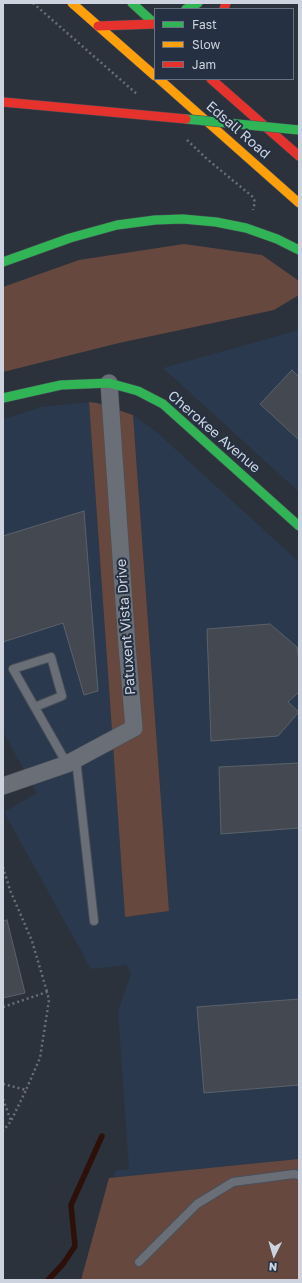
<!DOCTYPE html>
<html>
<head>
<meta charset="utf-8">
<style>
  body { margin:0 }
  #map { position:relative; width:302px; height:1283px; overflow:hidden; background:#2b323c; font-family:"Golos Text",sans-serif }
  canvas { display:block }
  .frame { position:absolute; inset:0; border:4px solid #cdd4df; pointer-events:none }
  .legend { position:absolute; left:154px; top:8px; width:140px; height:72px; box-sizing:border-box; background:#253142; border:1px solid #687281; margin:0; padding:5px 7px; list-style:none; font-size:12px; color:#cdd4df }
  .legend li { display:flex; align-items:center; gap:8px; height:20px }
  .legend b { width:20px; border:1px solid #687281 }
  .north { position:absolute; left:254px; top:1235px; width:40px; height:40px; -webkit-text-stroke:3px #253142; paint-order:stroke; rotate:185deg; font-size:11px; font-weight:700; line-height:16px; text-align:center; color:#cdd4df }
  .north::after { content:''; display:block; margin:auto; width:14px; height:18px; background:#cdd4df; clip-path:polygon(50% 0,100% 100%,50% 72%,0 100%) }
</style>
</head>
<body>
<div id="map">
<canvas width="302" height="1283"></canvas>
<div class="frame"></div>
<ul class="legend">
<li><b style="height:5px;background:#30b455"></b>Fast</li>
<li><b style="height:5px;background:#ff9f0a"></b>Slow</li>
<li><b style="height:5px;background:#e5322d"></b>Jam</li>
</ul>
<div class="north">N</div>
</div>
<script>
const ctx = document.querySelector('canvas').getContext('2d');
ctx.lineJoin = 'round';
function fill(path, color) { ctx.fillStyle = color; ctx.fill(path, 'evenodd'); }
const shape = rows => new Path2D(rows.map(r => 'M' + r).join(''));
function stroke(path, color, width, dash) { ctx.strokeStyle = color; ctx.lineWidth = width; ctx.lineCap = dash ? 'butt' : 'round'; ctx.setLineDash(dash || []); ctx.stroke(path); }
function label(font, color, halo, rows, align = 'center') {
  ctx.font = font + ' "Golos Text",sans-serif'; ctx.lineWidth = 4; ctx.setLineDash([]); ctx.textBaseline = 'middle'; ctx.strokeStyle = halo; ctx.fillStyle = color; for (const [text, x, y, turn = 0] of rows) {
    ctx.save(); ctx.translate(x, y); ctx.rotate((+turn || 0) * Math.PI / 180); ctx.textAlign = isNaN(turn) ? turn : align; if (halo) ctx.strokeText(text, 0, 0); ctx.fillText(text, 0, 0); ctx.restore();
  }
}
fill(shape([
  [299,330,299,492,163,368],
  [89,402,125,917,169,911,133,415,159,434,299,562,299,1280,104,1280,115,1171,129,1169,118,1011,131,974,126,965,91,969,4,812,37,793,3,732,3,419,42,407]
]), '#2a394d');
fill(shape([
  [184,244,262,255,299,281,299,295,274,310,119,343,3,372,3,287,79,260],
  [89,402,97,403,133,415,169,911,125,917],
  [299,1159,299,1280,81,1280,109,1178]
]), '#67483f');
stroke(shape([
  [48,1280,63,1264,75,1246,71,1205,102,1136]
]), '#2d100a', 5.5);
const building = shape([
  [292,370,299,377,299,440,260,404,292,370],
  [84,511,98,691,84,695,63,623,3,642,3,536,84,511],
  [270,624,297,647,299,661,299,692,288,702,299,712,278,736,211,741,207,629,270,624],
  [299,763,299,828,221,834,219,767,299,763],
  [7,920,25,993,3,998,3,921,7,920],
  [299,999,299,1085,204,1093,197,1007,299,999]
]);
fill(building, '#444951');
stroke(building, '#5b616a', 1);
const lane = shape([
  [35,707,62,696,51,657,13,669,67,764],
  [76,759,94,921],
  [139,1262,197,1204,233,1182,294,1174,299,1175]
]);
const street = shape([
  [3,786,67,764,134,728,127,646,109,383]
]);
const fast = shape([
  [132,3,155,24],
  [186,9,198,3],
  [3,262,70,238,117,225,155,220,183,219,216,222,246,228,277,239,299,250],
  [3,398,61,385,109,383,138,391,163,404,299,526]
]);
const slow = shape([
  [72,3,155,76],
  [159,79,299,203]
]);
const jam = shape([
  [224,9,226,3],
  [98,26,155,24],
  [211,79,299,156]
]);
stroke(lane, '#494f58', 10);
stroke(street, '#494f58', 18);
stroke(fast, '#494f58', 10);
stroke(slow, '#494f58', 10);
stroke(jam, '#494f58', 10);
stroke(shape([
  [33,3,138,95],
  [187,140,207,159,253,197,255,202,253,210],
  [3,867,10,890,32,941,47,992],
  [3,1007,47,992,49,1000,40,1058,26,1090],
  [3,1084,26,1090,11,1121],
  [3,1099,11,1121,3,1131]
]), '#6a6f76', 2.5, [2, 3]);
stroke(lane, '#6a6f77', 8);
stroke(street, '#6a6f77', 17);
stroke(fast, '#30b455', 9);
stroke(slow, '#ff9f0a', 9);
stroke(jam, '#e5322d', 9);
const fastBridge = shape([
  [186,119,299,130]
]);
const jamBridge = shape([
  [3,102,186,119]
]);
stroke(fastBridge, '#494f58', 10, []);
stroke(jamBridge, '#494f58', 10, []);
stroke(fastBridge, '#30b455', 9);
stroke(jamBridge, '#e5322d', 9);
label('14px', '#cdd4df', '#253142', [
  ["Edsall Road",238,130,41],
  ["Cherokee Avenue",214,432,41],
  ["Patuxent Vista Drive",126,627,-94]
]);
</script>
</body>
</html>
